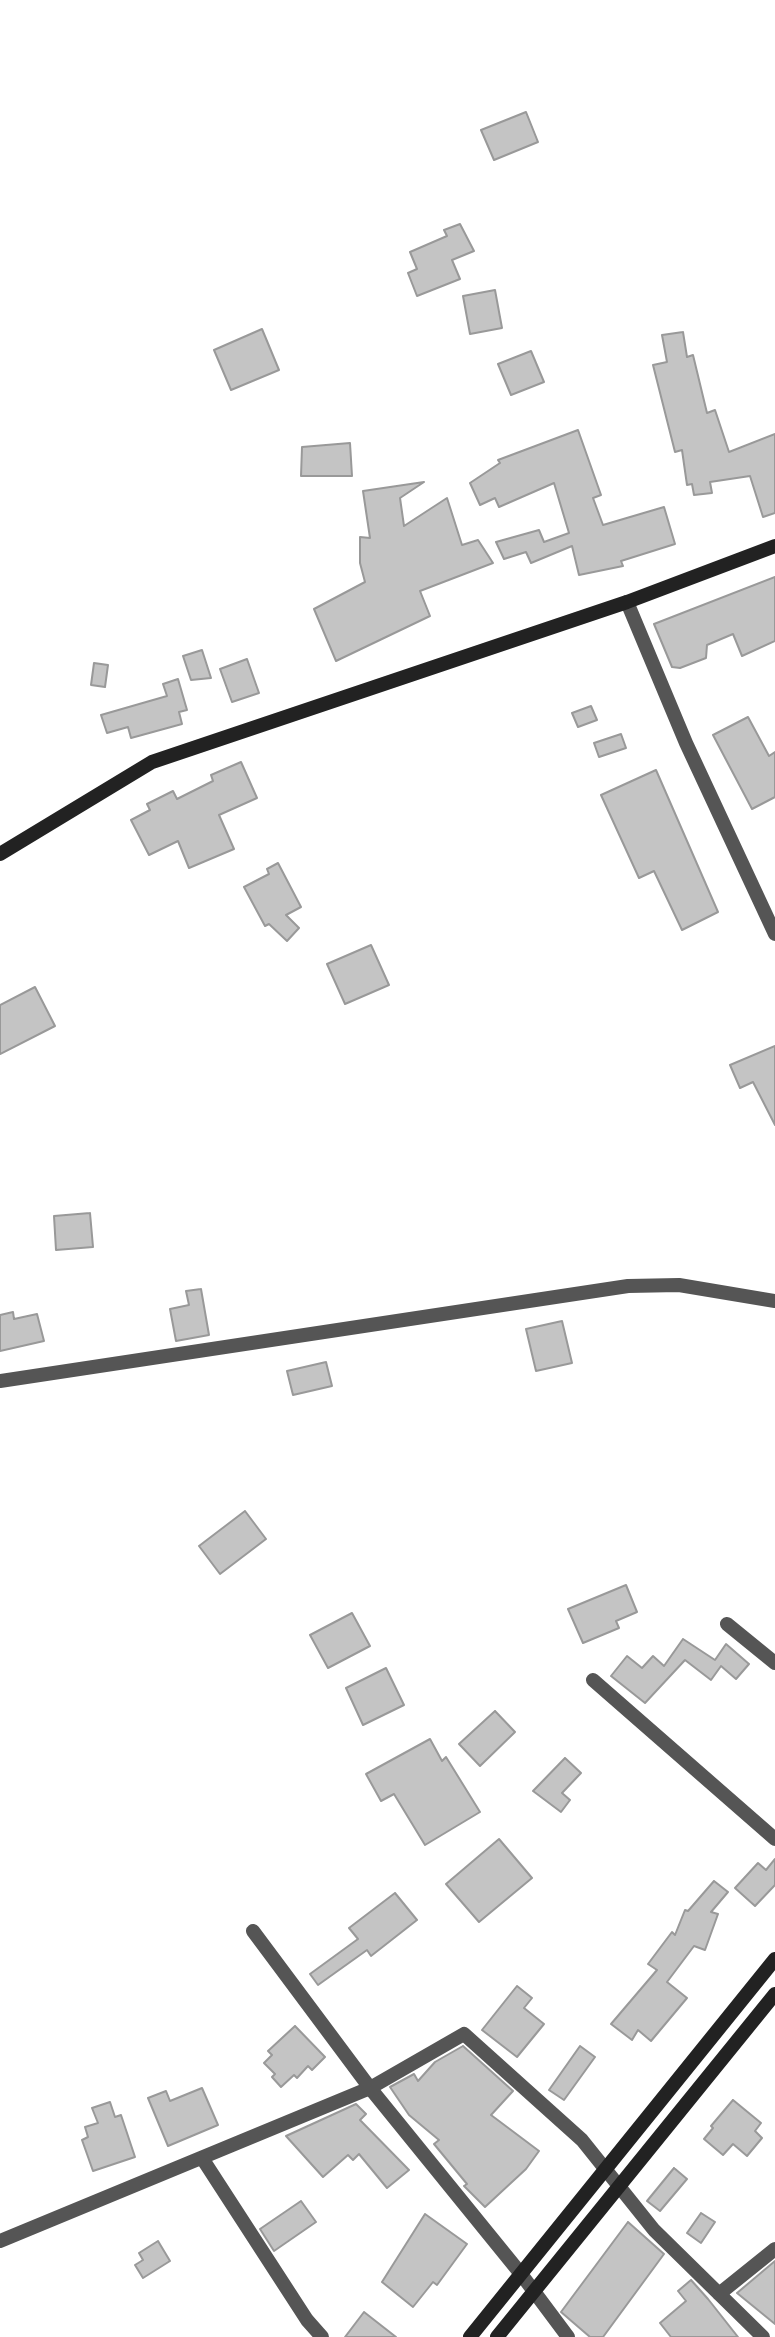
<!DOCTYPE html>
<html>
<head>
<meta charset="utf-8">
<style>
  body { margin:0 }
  canvas { display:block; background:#fff }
</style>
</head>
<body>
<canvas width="775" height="2337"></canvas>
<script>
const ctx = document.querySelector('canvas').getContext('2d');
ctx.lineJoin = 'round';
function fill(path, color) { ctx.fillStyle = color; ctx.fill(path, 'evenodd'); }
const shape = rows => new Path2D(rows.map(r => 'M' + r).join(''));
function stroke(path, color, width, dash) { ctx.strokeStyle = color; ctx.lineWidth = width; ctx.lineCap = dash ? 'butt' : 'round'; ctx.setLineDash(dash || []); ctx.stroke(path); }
const building = shape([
  [526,112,538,142,494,160,481,130,526,112],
  [460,224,474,251,452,260,460,279,417,296,408,273,417,269,410,252,447,236,444,230,460,224],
  [495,290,502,328,470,334,463,296,495,290],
  [262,329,279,370,231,390,214,350,262,329],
  [683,332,687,357,693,355,707,413,715,410,729,452,775,434,775,513,763,517,750,476,710,482,712,493,694,495,692,484,687,485,682,450,675,452,653,365,667,362,662,335,683,332],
  [531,351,544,382,511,395,498,364,531,351],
  [578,430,601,495,593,498,603,525,664,507,675,544,621,561,623,566,579,575,572,546,531,563,526,552,504,559,496,542,539,530,544,542,569,533,554,483,499,507,495,498,480,505,470,483,500,463,498,460,578,430],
  [350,443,352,476,301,476,302,447,350,443],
  [424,482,400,498,404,526,447,498,462,545,478,540,493,563,420,591,430,616,336,661,314,609,365,582,360,563,360,537,370,538,363,491,424,482],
  [775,577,775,641,742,656,733,634,707,645,706,658,680,668,672,667,654,624,775,577],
  [202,650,211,678,191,680,183,656,202,650],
  [247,659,259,693,232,702,220,669,247,659],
  [94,663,108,665,105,687,91,685,94,663],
  [178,679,187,710,179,712,182,724,131,738,128,727,107,733,101,715,167,696,163,684,178,679],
  [591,706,597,720,578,727,572,713,591,706],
  [748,717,769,756,775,752,775,797,752,809,713,735,748,717],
  [621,734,626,748,599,757,594,743,621,734],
  [241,762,257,798,219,815,234,849,189,868,178,841,149,855,131,820,150,810,147,804,173,791,177,799,213,781,211,775,241,762],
  [656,770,718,912,682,930,654,871,639,878,601,795,656,770],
  [278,863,301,907,286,915,299,928,287,941,269,924,265,926,244,887,269,874,267,869,278,863],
  [371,945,389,985,345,1004,327,964,371,945],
  [35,987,55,1026,0,1054,0,1005,35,987],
  [775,1046,775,1125,753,1082,740,1088,730,1065,775,1046],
  [90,1213,93,1247,56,1250,54,1216,90,1213],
  [201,1289,209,1335,176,1341,170,1309,189,1305,186,1291,201,1289],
  [13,1312,14,1319,37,1314,44,1341,0,1351,0,1315,13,1312],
  [562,1321,572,1363,536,1371,526,1329,562,1321],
  [326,1362,332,1386,293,1395,287,1371,326,1362],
  [245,1511,266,1539,220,1574,199,1546,245,1511],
  [626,1585,637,1612,616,1621,619,1628,583,1643,568,1609,626,1585],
  [352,1613,370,1646,328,1668,310,1635,352,1613],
  [683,1639,715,1660,726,1644,749,1664,736,1679,721,1666,711,1680,685,1660,645,1703,611,1676,627,1656,642,1668,653,1656,664,1666,683,1639],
  [386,1668,404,1705,363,1725,346,1688,386,1668],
  [495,1711,515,1732,480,1766,459,1744,495,1711],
  [430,1739,442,1761,446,1757,480,1812,425,1845,394,1794,381,1801,366,1774,430,1739],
  [565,1758,581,1773,562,1793,570,1800,561,1812,533,1791,565,1758],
  [499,1839,532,1878,479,1922,446,1884,499,1839],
  [775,1859,775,1885,755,1906,735,1888,758,1863,766,1870,775,1859],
  [714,1881,728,1892,711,1912,718,1914,705,1950,694,1946,667,1982,687,1998,651,2041,638,2030,632,2040,611,2024,657,1970,648,1964,672,1932,675,1935,685,1910,688,1911,714,1881],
  [395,1893,417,1920,371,1956,367,1950,318,1985,310,1974,358,1939,349,1928,395,1893],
  [517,1986,532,1998,524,2008,544,2024,517,2057,482,2030,517,1986],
  [295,2026,325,2057,312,2070,308,2066,297,2078,294,2075,281,2087,272,2077,275,2074,264,2063,272,2055,268,2051,295,2026],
  [463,2046,513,2091,491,2115,539,2151,526,2169,485,2207,464,2186,467,2184,434,2144,439,2140,409,2115,390,2087,414,2074,418,2081,435,2062,463,2046],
  [580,2046,595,2057,564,2100,549,2090,580,2046],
  [202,2088,218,2125,168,2146,148,2098,166,2091,170,2101,202,2088],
  [733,2100,761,2123,755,2131,762,2138,747,2156,733,2144,723,2155,704,2139,713,2128,711,2126,733,2100],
  [110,2102,115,2117,121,2115,135,2157,93,2171,82,2140,88,2137,85,2127,98,2123,92,2108,110,2102],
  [356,2104,366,2114,360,2120,409,2170,387,2188,359,2154,353,2160,348,2155,323,2177,286,2136,356,2104],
  [674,2168,687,2179,660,2211,647,2201,674,2168],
  [301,2201,316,2222,274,2251,260,2229,301,2201],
  [701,2213,715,2222,701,2243,687,2233,701,2213],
  [425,2214,467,2244,437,2285,433,2282,413,2307,382,2282,425,2214],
  [628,2222,664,2254,603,2337,590,2337,561,2312,628,2222],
  [158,2241,170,2261,143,2278,135,2265,143,2260,139,2253,158,2241],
  [775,2261,775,2324,737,2293,775,2261],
  [691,2280,708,2299,738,2337,671,2337,660,2323,686,2301,678,2291,691,2280],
  [364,2312,396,2337,345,2337,364,2312]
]);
fill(building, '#c4c4c4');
stroke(building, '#999', 2);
stroke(shape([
  [627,602,686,743,775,934],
  [0,1381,628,1286,679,1285,775,1301],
  [727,1624,775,1663],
  [593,1680,775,1839],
  [253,1931,370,2088,521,2274,568,2337],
  [202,2158,307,2320,322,2337],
  [0,2241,370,2088,464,2034,582,2140,654,2230,763,2337],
  [719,2294,775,2249]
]), '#555', 14);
stroke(shape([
  [0,854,152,762,627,602,775,546],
  [470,2337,775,1959],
  [497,2337,775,1994]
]), '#222', 14);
</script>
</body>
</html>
